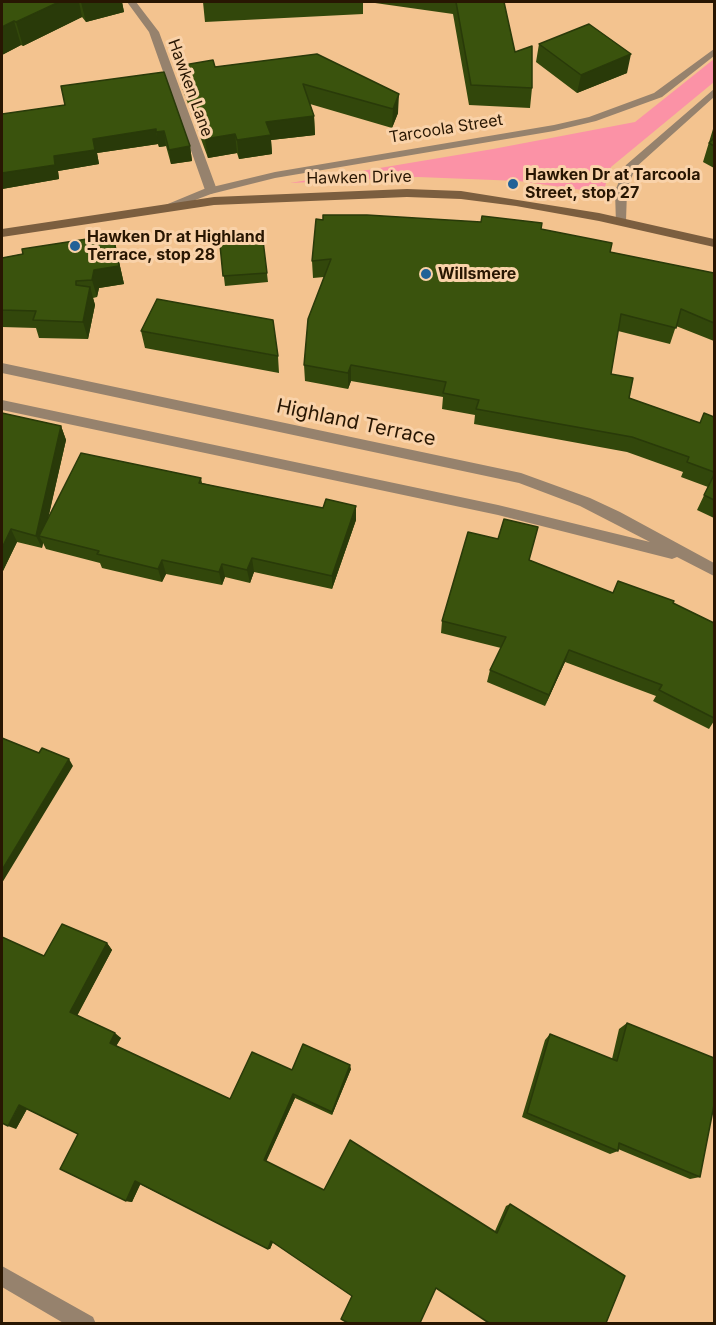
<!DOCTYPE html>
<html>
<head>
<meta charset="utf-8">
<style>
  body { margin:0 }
  #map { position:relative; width:716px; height:1325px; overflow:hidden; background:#f3c38f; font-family:Inter,sans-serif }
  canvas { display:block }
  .frame { position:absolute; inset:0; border:3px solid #281602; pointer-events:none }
</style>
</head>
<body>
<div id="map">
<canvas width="716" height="1325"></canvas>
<div class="frame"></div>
</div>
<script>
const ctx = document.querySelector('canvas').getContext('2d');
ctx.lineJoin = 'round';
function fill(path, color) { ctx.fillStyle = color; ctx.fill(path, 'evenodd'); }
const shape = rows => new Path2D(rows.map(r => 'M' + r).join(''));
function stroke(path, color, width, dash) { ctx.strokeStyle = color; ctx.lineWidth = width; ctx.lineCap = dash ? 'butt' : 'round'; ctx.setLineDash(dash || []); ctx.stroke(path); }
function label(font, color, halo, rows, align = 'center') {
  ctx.font = font + ' Inter,sans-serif'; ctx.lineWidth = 6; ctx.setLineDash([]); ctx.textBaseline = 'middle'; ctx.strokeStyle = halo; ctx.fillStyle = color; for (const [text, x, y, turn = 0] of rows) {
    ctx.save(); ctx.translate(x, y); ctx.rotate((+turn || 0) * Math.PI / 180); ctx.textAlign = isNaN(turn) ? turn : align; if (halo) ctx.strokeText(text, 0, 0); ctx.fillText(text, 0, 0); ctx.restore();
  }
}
fill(shape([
  [714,59,714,82,611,167,603,193,519,181,418,177,290,183,493,149,635,122]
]), '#fb92a6');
fill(shape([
  [127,2,136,2,159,32,217,190,215,192,211,194,205,190,149,32,127,2]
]), '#96826d');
fill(shape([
  [714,49,714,56,662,97,596,121,554,131,275,178,211,194,169,210,163,206,204,189,275,172,554,125,589,117,654,93,714,49],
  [714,89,714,97,635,168,627,191,626,221,624,224,616,224,615,191,626,165,714,89],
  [2,363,521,473,590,498,620,512,714,563,714,576,677,557,672,559,498,515,2,410,2,400,498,505,650,542,580,506,519,483,2,373,2,363],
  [2,1266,93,1317,96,1324,65,1324,2,1287,2,1266]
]), '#96826d');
fill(shape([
  [407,189,461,191,599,213,714,239,714,247,599,221,516,206,461,199,407,197,214,205,2,237,2,229,214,197,407,189]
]), '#7b5e3f');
fill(shape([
  [2,2,122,2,124,12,86,22,82,17,23,46,21,45,2,55],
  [203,2,363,2,363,14,205,22],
  [368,2,504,2,515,52,532,88,530,108,469,105,453,14],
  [539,44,627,73,577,93,536,62],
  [317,54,398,113,392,128,310,104,314,116,315,135,271,140,272,154,239,159,237,153,208,158,181,85,178,66,215,67],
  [61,86,190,146,192,161,171,164,166,146,159,147,158,144,97,153,99,164,58,171,59,179,2,189,65,105],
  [714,128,714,168,703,162,713,129],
  [541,229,610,252,714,273,714,341,676,326,670,344,618,331,611,374,629,398,700,423,714,417,714,518,697,510,708,487,681,477,683,472,627,452,474,424,475,415,442,409,443,397,351,381,348,389,305,381,304,365,324,277,313,278,312,261],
  [262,232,268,282,225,286,219,235],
  [113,235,124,284,99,288,97,297,93,298,95,305,88,339,39,338,36,328,2,327,2,258],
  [141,331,278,356,279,373,145,348],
  [2,413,61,426,66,440,48,518,201,478,202,483,356,520,332,589,254,572,250,583,225,577,222,585,166,574,162,582,102,568,100,563,46,549,43,543,42,548,17,542,2,573],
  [498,539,529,560,613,593,673,603,714,623,714,721,709,729,653,701,656,696,565,662,545,706,487,682,490,670,501,648,441,633,442,621],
  [107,943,112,950,77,1015,121,1038,116,1046,230,1099,292,1070,351,1069,332,1115,295,1098,266,1161,324,1190,495,1231,506,1206,510,1204,625,1276,436,1289,352,1296,273,1242,270,1249,140,1184,132,1202,126,1201,78,1134,27,1109,16,1129,44,956],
  [627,1023,700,1177,690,1179,618,1149,618,1151,610,1154,522,1117,545,1040,550,1034,612,1059,619,1029]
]), '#32470b');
fill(shape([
  [59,2,79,2,82,17,23,46,16,22],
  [81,2,122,2,124,12,86,22],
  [14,21,21,45,2,55,2,27],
  [631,54,627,73,577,93,581,75],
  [399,94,398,113,392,128,393,109],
  [314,116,315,135,271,140,272,154,239,159,237,140,266,122],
  [156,129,158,144,97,153,99,164,58,171,59,179,2,189,2,173,54,156,93,139],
  [164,131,166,146,159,147,156,132],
  [235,134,237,153,208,158,205,139],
  [190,146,192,161,171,164,169,150],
  [113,235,124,284,99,288,97,297,92,280,94,270],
  [90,287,95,305,88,339,83,322],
  [351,365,351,381,348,389,348,373],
  [61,426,66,440,44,537,39,536,43,543,42,548,36,536],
  [356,506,356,520,332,589,332,576],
  [11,529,17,542,2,573,2,548],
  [252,558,254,572,250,583,247,570],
  [162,560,166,574,162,582,158,569],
  [222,564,225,577,222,585,219,572],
  [569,650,565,662,545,706,549,695],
  [69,759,73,766,2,883,2,870],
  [107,943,112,950,76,1018,70,1012],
  [115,1033,121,1038,115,1048,110,1043],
  [350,1065,351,1069,332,1115,332,1112],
  [293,1094,295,1098,266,1162,264,1160],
  [19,1105,27,1109,16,1129,8,1126],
  [135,1181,141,1183,132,1202,126,1201],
  [271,1241,273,1242,270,1249,268,1249]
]), '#293a09');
const building = shape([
  [2,2,59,2,16,22,14,21,2,27,2,2],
  [456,2,504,2,515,52,532,46,532,88,471,85,456,2],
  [589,24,631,54,581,75,539,44,589,24],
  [317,54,399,94,393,109,303,84,314,116,266,122,271,135,237,140,235,134,205,139,178,66,213,60,215,67,317,54],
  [164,72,190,146,169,150,164,131,156,132,156,129,93,139,95,150,54,156,55,165,2,173,2,114,65,105,61,86,164,72],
  [714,138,714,146,709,143,714,138],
  [323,215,367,215,481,222,482,216,542,223,541,229,612,243,610,252,714,273,714,323,681,309,676,328,621,314,611,374,633,378,629,398,700,423,704,413,714,417,714,472,687,462,689,457,632,437,476,409,479,400,443,393,446,382,351,365,348,373,304,365,308,319,331,259,312,261,316,219,323,220,323,215],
  [262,232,267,273,223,276,219,235,262,232],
  [113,235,119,266,94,270,92,280,76,281,76,285,90,287,83,322,33,320,36,311,2,310,2,258,23,254,22,249,113,235],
  [157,299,273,320,278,356,141,331,157,299],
  [2,413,61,426,36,536,11,529,2,548,2,413],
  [81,453,201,478,199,483,323,508,326,499,356,506,332,576,252,558,247,570,222,564,219,572,162,560,158,569,97,554,99,551,39,536,81,453],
  [714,475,714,500,704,495,714,475],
  [504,519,538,527,529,560,613,593,618,581,674,601,673,603,714,623,714,718,659,690,662,685,569,650,549,695,490,670,506,637,442,621,468,532,498,539,504,519],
  [2,738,39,753,42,748,69,759,2,870,2,738],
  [62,924,107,943,70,1012,115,1033,110,1043,230,1099,252,1052,292,1070,303,1044,350,1065,332,1112,293,1094,264,1160,324,1190,350,1140,497,1233,510,1204,625,1276,606,1323,489,1323,436,1288,420,1323,348,1323,341,1319,352,1296,271,1241,268,1249,135,1181,126,1201,60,1169,78,1134,19,1105,8,1126,2,1123,2,937,44,956,62,924],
  [627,1023,714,1058,714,1105,700,1177,619,1143,618,1151,527,1113,550,1034,617,1061,627,1023]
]);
fill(building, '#3a530d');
stroke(building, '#293a09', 1.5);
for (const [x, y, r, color] of [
  [513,184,6,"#216197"],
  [75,246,6,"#216197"],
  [426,274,6,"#216197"]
]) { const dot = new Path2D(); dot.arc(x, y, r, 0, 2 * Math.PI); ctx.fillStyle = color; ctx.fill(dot); stroke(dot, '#f9d2a9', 2); }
label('16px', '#281602', '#f9d2a9', [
  ["Hawken Lane",190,88,70],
  ["Tarcoola Street",446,129,-9],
  ["Hawken Drive",359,178,-1]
]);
label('bold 16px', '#281602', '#f9d2a9', [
  ["Hawken Dr at Tarcoola",525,175],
  ["Street, stop 27",525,193],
  ["Hawken Dr at Highland",87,237],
  ["Terrace, stop 28",87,255],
  ["Willsmere",438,274]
], 'left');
label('20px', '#281602', '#f9d2a9', [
  ["Highland Terrace",356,423,12]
]);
</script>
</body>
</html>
